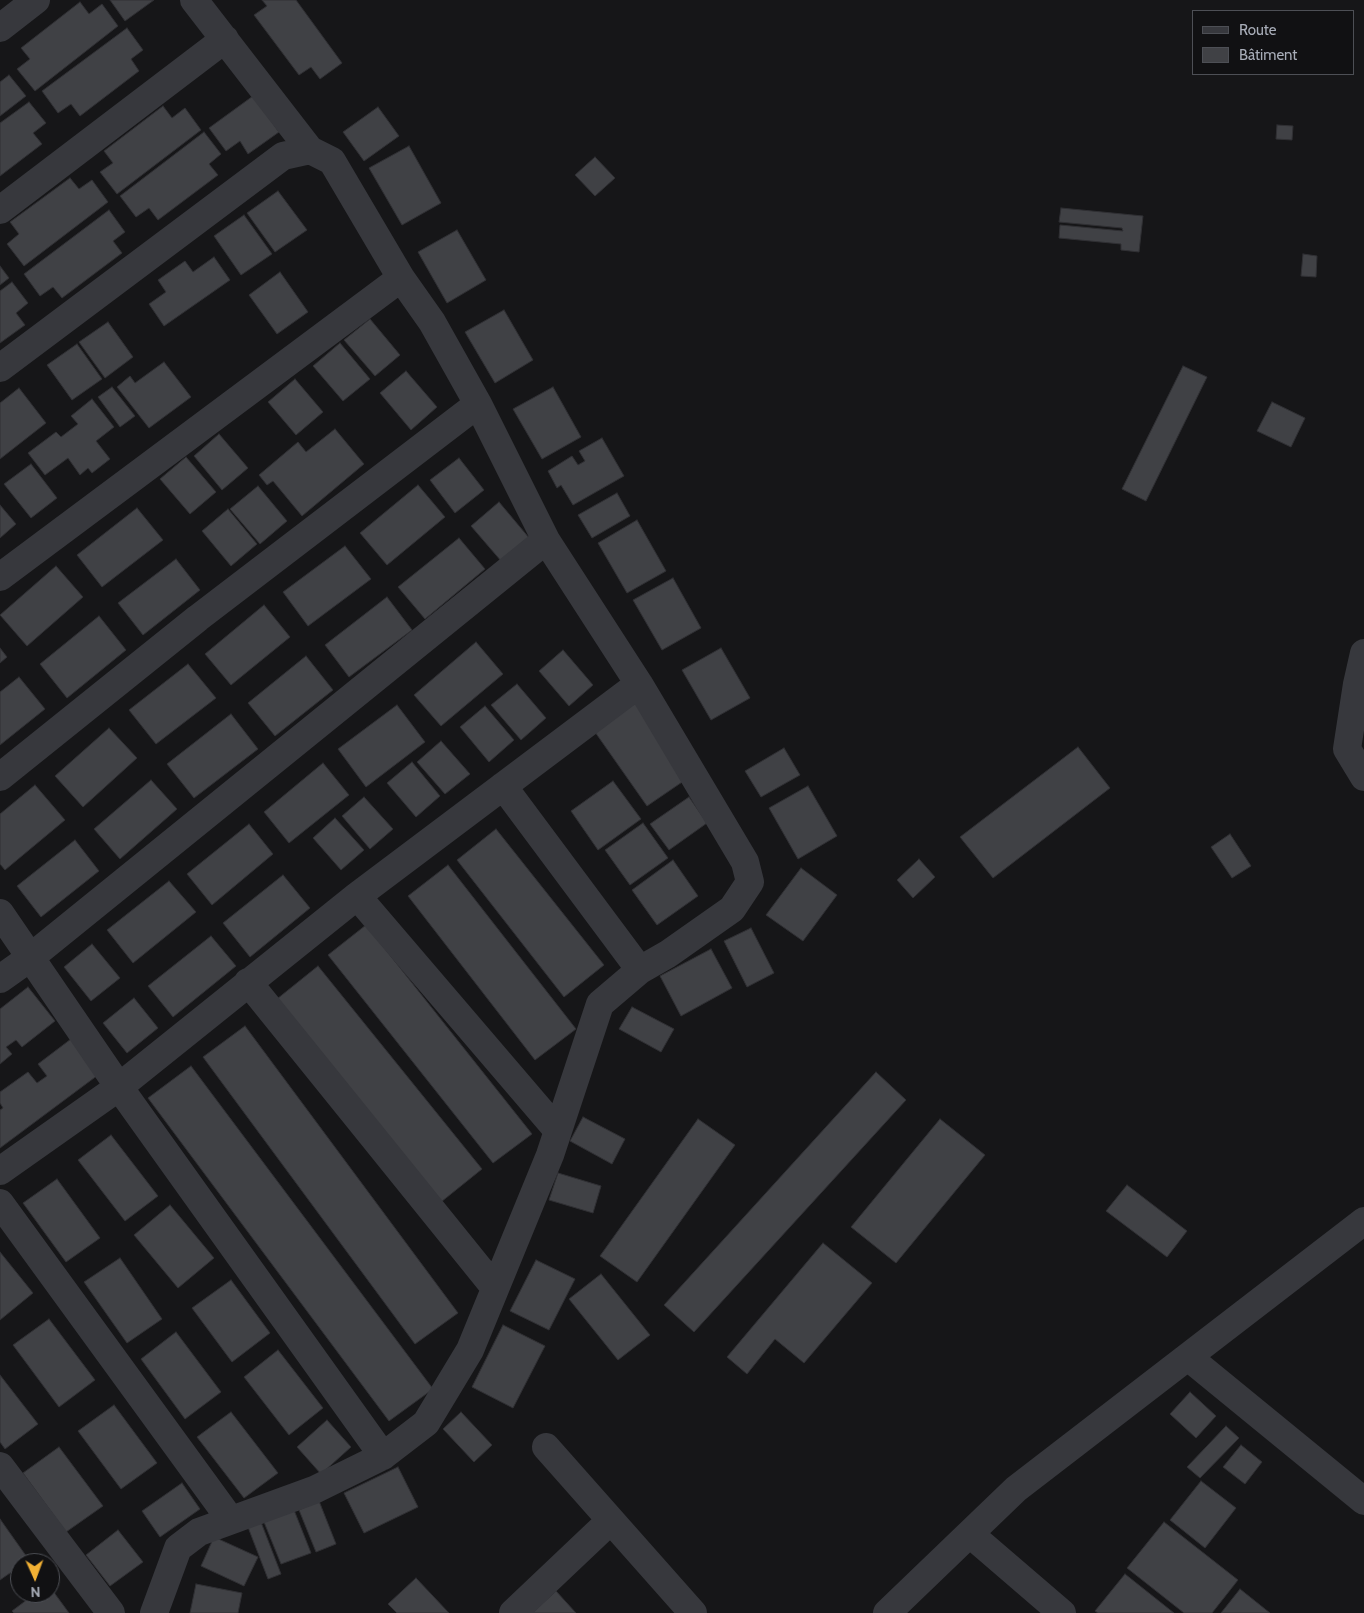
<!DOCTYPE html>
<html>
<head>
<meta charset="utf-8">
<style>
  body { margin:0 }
  #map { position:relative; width:1364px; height:1613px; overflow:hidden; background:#161618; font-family:Cabin,sans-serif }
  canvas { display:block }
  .legend { position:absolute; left:1192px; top:10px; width:162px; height:65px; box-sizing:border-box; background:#111113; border:1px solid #4d4f55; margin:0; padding:6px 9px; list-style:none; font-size:15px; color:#a8adb8 }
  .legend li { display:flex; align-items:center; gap:10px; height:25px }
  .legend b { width:25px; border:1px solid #4d4f55 }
  .north { position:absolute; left:10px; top:1553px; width:50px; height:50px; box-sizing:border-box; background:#111113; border:1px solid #4d4f55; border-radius:50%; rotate:178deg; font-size:14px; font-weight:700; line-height:20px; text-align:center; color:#a8adb8 }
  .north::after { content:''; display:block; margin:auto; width:18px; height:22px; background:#f2b134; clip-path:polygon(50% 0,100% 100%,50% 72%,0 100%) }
</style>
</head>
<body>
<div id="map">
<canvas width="1364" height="1613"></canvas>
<ul class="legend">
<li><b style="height:6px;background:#37383d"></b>Route</li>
<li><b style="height:14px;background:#404145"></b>Bâtiment</li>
</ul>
<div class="north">N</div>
</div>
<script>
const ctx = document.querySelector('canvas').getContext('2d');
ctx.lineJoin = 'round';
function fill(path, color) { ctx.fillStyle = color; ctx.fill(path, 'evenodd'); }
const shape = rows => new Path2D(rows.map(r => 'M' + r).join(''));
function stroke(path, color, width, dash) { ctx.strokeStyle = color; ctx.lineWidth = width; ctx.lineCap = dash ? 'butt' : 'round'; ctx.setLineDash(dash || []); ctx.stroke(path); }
const building = shape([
  [110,0,154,0,125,21,110,0],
  [262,0,296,0,342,63,320,79,311,67,299,75,254,15,267,6,262,0],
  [80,2,89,14,102,4,118,26,35,91,17,69,30,59,21,48,80,2],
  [127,28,143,50,131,59,139,71,80,116,71,104,58,113,42,91,127,28],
  [9,75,26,96,0,116,0,82,9,75],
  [253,96,279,132,248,154,240,141,226,151,209,128,253,96],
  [29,102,46,123,33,133,42,144,0,176,0,123,29,102],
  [163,106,172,118,185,108,201,130,117,194,100,172,113,163,104,151,163,106],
  [378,107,399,136,364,161,343,132,378,107],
  [1277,125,1293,126,1292,140,1276,139,1277,125],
  [204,132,221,154,209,164,218,175,158,220,149,208,136,217,120,196,204,132],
  [409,146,441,203,402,225,369,168,409,146],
  [595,157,615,178,595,196,575,175,595,157],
  [70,178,79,189,92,180,108,202,24,266,7,244,19,234,10,222,70,178],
  [278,191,307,230,275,252,247,213,278,191],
  [1061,208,1143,216,1139,252,1121,250,1121,244,1059,238,1060,225,1123,231,1122,228,1059,222,1061,208],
  [109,210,125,232,113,241,122,253,62,298,53,287,40,296,24,274,109,210],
  [244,215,272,254,241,275,214,236,244,215],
  [457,230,486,280,447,303,418,252,457,230],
  [1303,254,1317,256,1316,277,1301,276,1303,254],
  [214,257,230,280,164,326,149,304,166,292,158,280,185,261,193,272,214,257],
  [0,266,9,278,0,285,0,266],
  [280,272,308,312,277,334,249,295,280,272],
  [12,282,28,303,16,313,25,325,0,343,0,291,12,282],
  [504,310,533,360,495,383,465,332,504,310],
  [370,319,400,355,375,376,344,340,370,319],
  [108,322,133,357,105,378,79,342,108,322],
  [340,343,370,379,343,401,313,366,340,343],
  [77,344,102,379,72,400,47,365,77,344],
  [164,362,191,397,149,428,117,387,130,376,135,383,164,362],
  [1183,366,1207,377,1146,501,1122,489,1183,366],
  [406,371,437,407,411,430,380,393,406,371],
  [295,379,323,412,296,435,268,402,295,379],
  [112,387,135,416,120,427,98,397,112,387],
  [553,387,581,437,542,459,513,409,553,387],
  [19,388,46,423,0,459,0,403,19,388],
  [92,399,114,427,96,441,110,459,92,473,88,468,80,475,68,458,45,475,28,453,56,432,61,437,78,424,71,416,92,399],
  [1272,402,1305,418,1291,447,1257,431,1272,402],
  [335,429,364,464,302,516,273,481,267,485,259,475,298,442,306,452,335,429],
  [219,434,248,468,222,490,194,456,219,434],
  [602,438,624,476,573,505,561,485,557,488,548,471,572,456,578,465,585,461,579,451,602,438],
  [186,457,216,492,190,514,160,479,186,457],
  [459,458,484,490,455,513,430,480,459,458],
  [31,464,57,498,31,518,4,484,31,464],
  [418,485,445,517,387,565,360,533,418,485],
  [258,486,287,521,260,544,230,509,258,486],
  [617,493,630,516,592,538,578,515,617,493],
  [499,502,530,539,502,562,471,526,499,502],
  [0,505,16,524,0,538,0,505],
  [137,508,163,540,102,587,77,555,137,508],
  [228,509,257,544,231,566,202,531,228,509],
  [637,520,666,571,627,593,598,543,637,520],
  [459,538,485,569,425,619,398,587,459,538],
  [345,546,371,579,308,626,283,592,345,546],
  [176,559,200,590,143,635,118,603,176,559],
  [56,566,83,597,27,646,0,615,56,566],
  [673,578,701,628,662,650,633,600,673,578],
  [387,597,412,630,349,677,325,645,387,597],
  [264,605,290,637,231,685,205,654,264,605],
  [99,616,126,650,67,698,40,664,99,616],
  [476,642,503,674,441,726,414,695,476,642],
  [0,648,7,657,0,663,0,648],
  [721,648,750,698,711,720,682,670,721,648],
  [563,650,593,685,569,706,539,671,563,650],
  [306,656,333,690,275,736,248,703,306,656],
  [188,664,216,698,156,744,129,710,188,664],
  [19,677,45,709,0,745,0,692,19,677],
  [517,684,546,718,521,740,491,705,517,684],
  [636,703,688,778,647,806,595,732,636,703],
  [397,705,425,742,366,787,338,749,397,705],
  [485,706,514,740,489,762,460,727,485,706],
  [231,714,258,749,194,798,167,764,231,714],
  [109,728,137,758,83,807,55,776,109,728],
  [441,741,470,774,445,794,417,762,441,741],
  [1078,747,1110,788,993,878,960,837,1078,747],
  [784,748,800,775,761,797,745,771,784,748],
  [412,762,440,796,416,817,387,783,412,762],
  [323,763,349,795,289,843,264,812,323,763],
  [151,780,177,809,120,859,94,829,151,780],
  [613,781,641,819,598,850,571,811,613,781],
  [35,785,65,820,5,870,0,864,0,814,35,785],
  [808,786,837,836,798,859,769,808,808,786],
  [364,797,393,829,370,849,342,816,364,797],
  [689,797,707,823,669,850,650,824,689,797],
  [335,818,364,850,341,870,313,838,335,818],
  [643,823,668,858,630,885,605,850,643,823],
  [249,824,273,854,212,905,187,874,249,824],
  [496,829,604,965,564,997,457,860,496,829],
  [1230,834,1251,866,1232,878,1211,847,1230,834],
  [75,840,99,871,41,917,17,886,75,840],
  [919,859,935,877,913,898,897,880,919,859],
  [673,860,698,896,657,925,632,890,673,860],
  [448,865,576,1029,535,1060,408,896,448,865],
  [801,868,837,895,803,941,766,915,801,868],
  [283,875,310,908,250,957,223,923,283,875],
  [169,881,196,912,133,963,107,930,169,881],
  [366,925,532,1134,493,1163,328,955,366,925],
  [751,928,774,973,747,987,724,941,751,928],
  [211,936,236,966,173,1017,148,986,211,936],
  [92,944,120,978,91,1001,64,967,92,944],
  [711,949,732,988,681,1016,660,976,711,949],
  [318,966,482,1169,441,1202,277,999,318,966],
  [28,987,55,1021,22,1047,16,1040,6,1047,12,1054,0,1064,0,1009,28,987],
  [134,998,158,1028,127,1053,103,1023,134,998],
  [632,1007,674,1029,661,1052,619,1029,632,1007],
  [245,1026,458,1313,415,1344,203,1057,245,1026],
  [71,1039,98,1075,0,1148,0,1110,3,1108,0,1103,0,1092,28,1072,37,1083,47,1076,38,1064,71,1039],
  [191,1066,433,1389,389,1421,148,1098,191,1066],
  [876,1072,906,1100,694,1332,664,1305,876,1072],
  [583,1117,625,1139,612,1164,570,1141,583,1117],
  [698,1119,735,1145,637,1282,600,1256,698,1119],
  [940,1119,985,1155,896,1263,851,1227,940,1119],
  [111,1135,158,1196,125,1221,78,1160,111,1135],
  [558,1173,601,1186,593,1213,549,1200,558,1173],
  [57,1179,100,1238,66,1262,23,1203,57,1179],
  [1127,1185,1187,1231,1167,1257,1106,1211,1127,1185],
  [170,1205,214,1258,178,1288,134,1235,170,1205],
  [823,1243,872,1283,804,1363,775,1339,747,1374,727,1357,823,1243],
  [0,1252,33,1293,0,1320,0,1252],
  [120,1258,162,1319,127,1343,84,1282,120,1258],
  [536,1260,575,1279,549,1330,510,1311,536,1260],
  [601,1274,650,1335,618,1360,569,1299,601,1274],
  [231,1280,270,1333,232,1362,192,1308,231,1280],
  [49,1319,95,1380,59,1407,13,1345,49,1319],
  [503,1325,545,1346,513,1408,472,1387,503,1325],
  [176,1332,221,1392,185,1419,141,1359,176,1332],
  [278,1350,323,1408,289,1435,244,1377,278,1350],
  [0,1375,38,1424,5,1449,0,1442,0,1375],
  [1190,1392,1216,1416,1196,1438,1170,1414,1190,1392],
  [114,1405,157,1463,121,1489,78,1431,114,1405],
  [231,1412,278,1473,244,1498,197,1437,231,1412],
  [461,1412,492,1445,474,1462,443,1429,461,1412],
  [327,1420,351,1447,321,1474,297,1447,327,1420],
  [1226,1426,1239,1438,1200,1478,1187,1467,1226,1426],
  [1241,1445,1262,1462,1245,1484,1223,1467,1241,1445],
  [59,1447,103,1506,66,1532,23,1473,59,1447],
  [398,1467,418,1507,364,1533,344,1493,398,1467],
  [1201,1481,1236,1508,1205,1548,1170,1520,1201,1481],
  [182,1483,200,1509,160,1537,142,1511,182,1483],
  [319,1501,336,1544,316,1552,299,1510,319,1501],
  [294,1510,311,1553,281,1564,264,1522,294,1510],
  [259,1517,281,1574,268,1579,246,1522,259,1517],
  [0,1519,29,1560,25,1563,20,1563,20,1566,0,1580,0,1519],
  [1164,1522,1238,1580,1212,1613,1184,1613,1127,1568,1164,1522],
  [118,1530,143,1562,110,1586,86,1555,118,1530],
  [214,1537,258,1557,244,1586,201,1566,214,1537],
  [1125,1574,1174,1613,1098,1613,1095,1611,1125,1574],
  [416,1578,449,1613,397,1613,388,1604,416,1578],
  [196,1584,242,1593,238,1613,190,1613,196,1584],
  [50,1587,69,1613,14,1613,12,1611,36,1593,50,1593,50,1587],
  [1240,1589,1270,1613,1221,1613,1240,1589],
  [556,1591,576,1613,532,1613,556,1591]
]);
fill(building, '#404145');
stroke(building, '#303034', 1);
stroke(shape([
  [0,28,36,0],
  [0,210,225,39],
  [0,368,283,156,310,150],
  [0,577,401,278],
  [1364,653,1357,684,1347,749,1364,777],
  [0,777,198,618,478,404],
  [503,786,640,970],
  [357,896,558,1131],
  [0,913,119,1087,383,1456],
  [0,979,31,957,546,540],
  [248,982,495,1288],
  [0,1171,119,1087,357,896,639,684],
  [0,1203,230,1519],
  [1188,1357,1364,1501],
  [546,1447,693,1613],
  [0,1466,111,1613],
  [970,1534,1062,1613],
  [154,1613,178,1548,199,1532,314,1490,383,1456,426,1423,470,1350,550,1155,600,1004,640,970,668,954,732,909,750,882,745,862,639,684,546,540,478,404,432,322,401,278,332,161,310,150,194,0],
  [513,1613,610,1521],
  [887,1613,1016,1489,1364,1221]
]), '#37383d', 28);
</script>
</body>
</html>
